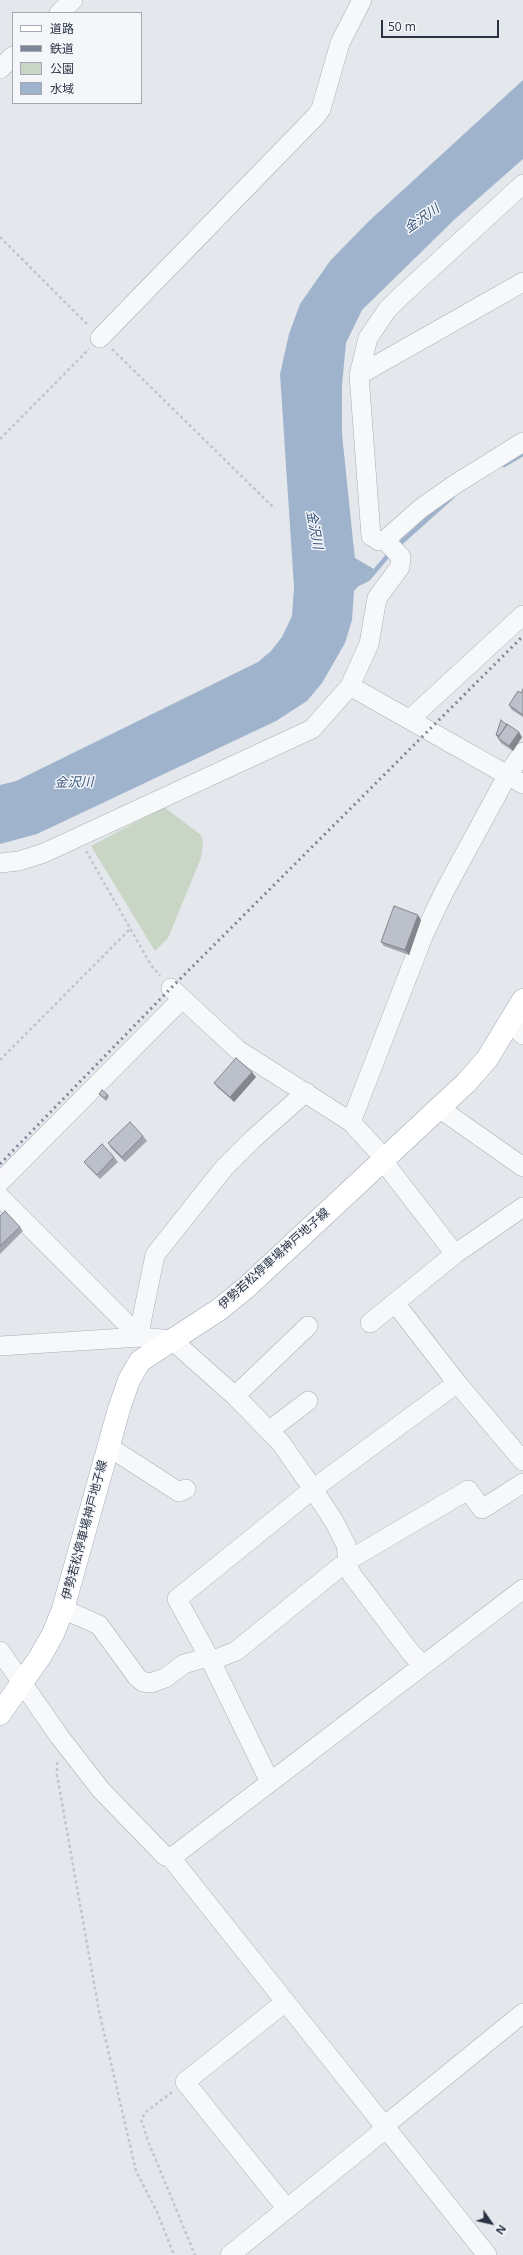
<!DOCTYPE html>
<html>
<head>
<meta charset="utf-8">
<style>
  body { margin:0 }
  #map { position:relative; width:523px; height:2255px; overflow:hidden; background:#e4e7ec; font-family:"Open Sans","Noto Sans JP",sans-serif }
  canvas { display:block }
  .legend { position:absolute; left:12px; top:12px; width:130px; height:92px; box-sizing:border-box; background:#f4f6f9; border:1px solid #a4a8b1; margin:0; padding:5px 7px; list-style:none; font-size:12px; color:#2b3445 }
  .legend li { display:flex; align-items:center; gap:8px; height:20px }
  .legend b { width:20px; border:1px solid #a4a8b1 }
  .north { position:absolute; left:471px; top:2203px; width:40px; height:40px; -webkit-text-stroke:3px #f4f6f9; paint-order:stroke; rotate:124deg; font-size:11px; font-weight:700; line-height:16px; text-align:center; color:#2b3445 }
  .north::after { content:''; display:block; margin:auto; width:14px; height:18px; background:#2b3445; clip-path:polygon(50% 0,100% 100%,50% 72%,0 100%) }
  .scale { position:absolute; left:381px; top:20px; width:118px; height:18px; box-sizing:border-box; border:2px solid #2b3445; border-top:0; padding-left:5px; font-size:12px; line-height:14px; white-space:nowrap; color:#2b3445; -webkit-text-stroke:3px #f4f6f9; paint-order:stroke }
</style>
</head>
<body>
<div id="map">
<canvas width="523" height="2255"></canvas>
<ul class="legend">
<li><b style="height:5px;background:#fff"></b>道路</li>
<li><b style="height:5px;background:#7d8696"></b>鉄道</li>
<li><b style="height:11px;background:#c9d6c5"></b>公園</li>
<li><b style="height:11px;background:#9fb4cc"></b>水域</li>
</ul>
<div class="north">N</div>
<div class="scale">50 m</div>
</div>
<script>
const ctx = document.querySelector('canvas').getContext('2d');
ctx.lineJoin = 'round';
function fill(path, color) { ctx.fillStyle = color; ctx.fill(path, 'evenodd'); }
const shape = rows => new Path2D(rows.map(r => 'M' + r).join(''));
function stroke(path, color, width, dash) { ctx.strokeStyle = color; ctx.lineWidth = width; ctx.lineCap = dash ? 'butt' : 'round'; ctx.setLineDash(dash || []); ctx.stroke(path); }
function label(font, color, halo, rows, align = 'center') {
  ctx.font = font + ' "Open Sans","Noto Sans JP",sans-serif'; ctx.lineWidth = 3; ctx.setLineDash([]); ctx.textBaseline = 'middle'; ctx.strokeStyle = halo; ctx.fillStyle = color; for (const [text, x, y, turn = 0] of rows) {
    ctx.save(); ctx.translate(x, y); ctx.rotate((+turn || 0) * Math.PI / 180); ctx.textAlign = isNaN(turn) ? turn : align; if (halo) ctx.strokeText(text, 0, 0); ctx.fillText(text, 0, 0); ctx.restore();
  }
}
fill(shape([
  [164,807,201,835,203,841,201,858,168,938,155,951,91,846]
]), '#c9d6c5');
fill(shape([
  [523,80,523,159,455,219,362,310,346,343,342,385,342,434,353,541,355,558,374,569,354,591,352,620,345,643,322,683,307,701,276,721,37,834,0,844,0,785,16,781,258,662,271,651,282,637,292,616,294,587,280,374,289,334,300,304,330,261,369,221]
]), '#9fb4cc');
stroke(shape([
  [504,465,523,454],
  [396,547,453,496],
  [358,584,368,579,391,552]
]), '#9fb4cc', 4.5);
const minor = shape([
  [59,13,73,0],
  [0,69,13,56],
  [523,184,401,296,387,310,368,338,359,375,371,536,379,541,385,540,420,509,454,485,523,442],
  [100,338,316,116,321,109,340,43,362,0],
  [359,375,523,282],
  [350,686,523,784],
  [410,719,523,615],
  [0,863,19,861,44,853,312,729,350,686,369,644,377,598,400,567,401,557,385,540],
  [171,988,238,1050,351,1122,384,1158],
  [511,1023,523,1035],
  [439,1108,523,1167],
  [351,1122,424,934,444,892,507,776,523,752],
  [383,1161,455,1254],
  [0,1182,182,999],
  [0,1197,140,1337],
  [395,1303,457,1383,523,1461],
  [370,1323,455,1254,523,1207],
  [140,1337,141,1323,155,1255,158,1251,224,1168,253,1139,306,1092],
  [0,1346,140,1337,172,1340,235,1396,281,1443,313,1489,335,1523,346,1545,349,1568,352,1575,411,1653,423,1665],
  [235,1396,308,1326],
  [270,1430,308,1401],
  [109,1447,179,1492,186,1489],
  [349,1560,468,1490,482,1509,523,1483],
  [63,1609,99,1625,137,1677,143,1682,151,1683,165,1678,184,1664,208,1657],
  [0,1651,59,1736,101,1790,165,1856,171,1858,487,2255],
  [211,1661,236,1651,341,1566,349,1565],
  [270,1782,211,1661,177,1599,313,1489,457,1383],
  [171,1858,523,1589],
  [284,2003,185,2082,287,2209],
  [230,2255,378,2135,383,2127,523,2013]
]);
const major = shape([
  [0,1714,40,1657,53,1634,63,1609,119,1409,129,1380,140,1361,220,1309,248,1286,439,1108,466,1083,487,1059,523,1000]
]);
stroke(minor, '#a9aeb7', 20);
stroke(major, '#a3abb8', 23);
stroke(shape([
  [0,237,89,326],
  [112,349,275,509],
  [0,439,89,349],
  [86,851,151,965,160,976],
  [0,1060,131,928],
  [57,1762,57,1775,99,2011,136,2171,157,2212,174,2255],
  [172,2092,147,2111,141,2119,148,2141,195,2255]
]), '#c2c5cb', 2.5, [3, 3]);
stroke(minor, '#f7f8fa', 19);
stroke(major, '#fff', 22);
stroke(shape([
  [0,1164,171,988,523,636]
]), '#7d8696', 3, [2, 4]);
fill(shape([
  [523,689,523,717,512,710,509,705,521,693],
  [496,735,522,737,513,751,501,743],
  [421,920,409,955,384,946,381,942],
  [256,1077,234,1102,217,1087,214,1083],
  [99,1094,108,1095,109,1097,106,1101],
  [143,1136,147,1141,125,1162,111,1148,108,1143],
  [114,1157,118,1162,100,1179,87,1166,84,1162],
  [0,1216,20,1227,23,1231,0,1254]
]), '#a1a5ae');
fill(shape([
  [519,732,522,737,513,751,509,746],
  [418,915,421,920,409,955,405,950],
  [252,1072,256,1077,234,1102,230,1097]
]), '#83868d');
const building = shape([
  [523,689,523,715,509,705,518,691,521,693,523,689],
  [501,720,507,725,499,736,496,735,501,720],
  [507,724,519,732,509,746,498,738,507,724],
  [394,906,418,915,405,950,381,942,394,906],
  [236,1058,252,1072,230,1097,214,1083,236,1058],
  [102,1090,108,1095,104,1098,99,1094,102,1090],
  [130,1122,143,1136,122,1157,108,1143,130,1122],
  [102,1144,114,1157,97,1175,84,1162,102,1144],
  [5,1211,20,1227,0,1246,0,1216,5,1211]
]);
fill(building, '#bbc0ca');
stroke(building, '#83868d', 1);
label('12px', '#2b3445', '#f4f6f9', [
  ["伊勢若松停車場神戸地子線",274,1259,-42],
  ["伊勢若松停車場神戸地子線",85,1530,-75]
]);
label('italic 13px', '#34527a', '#f4f6f9', [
  ["金沢川",422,219,-35],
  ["金沢川",314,530,79],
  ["金沢川",74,783,-1]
]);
</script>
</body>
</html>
